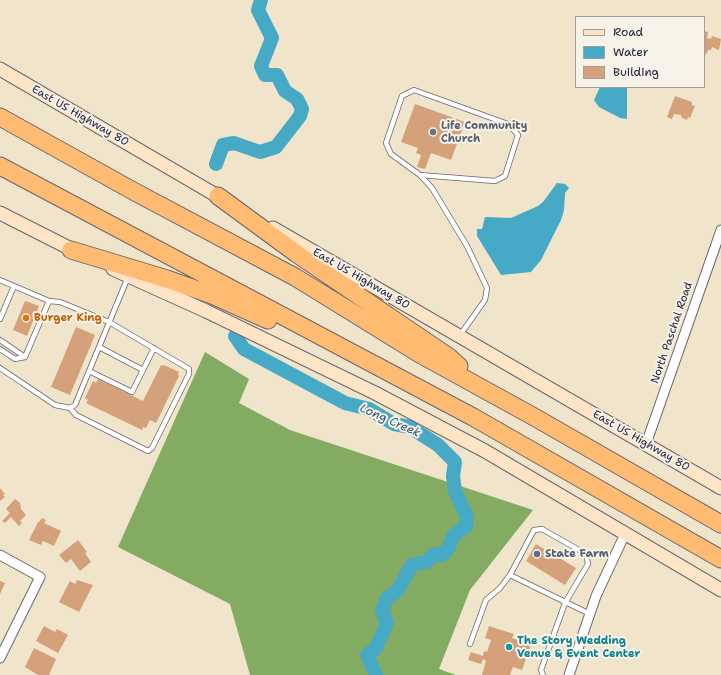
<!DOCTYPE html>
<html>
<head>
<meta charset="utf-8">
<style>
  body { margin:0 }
  #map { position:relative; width:721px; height:675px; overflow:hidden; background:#f0e5cb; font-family:"Shantell Sans",sans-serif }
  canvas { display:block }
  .legend { position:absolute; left:575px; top:16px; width:130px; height:72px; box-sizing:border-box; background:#f7f3e8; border:1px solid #a29fa3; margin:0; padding:5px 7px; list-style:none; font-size:12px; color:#22223b }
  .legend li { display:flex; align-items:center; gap:8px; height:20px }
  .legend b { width:20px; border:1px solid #a29fa3 }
</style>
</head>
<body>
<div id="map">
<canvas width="721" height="675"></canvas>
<ul class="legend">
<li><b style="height:5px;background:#ffe4c6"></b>Road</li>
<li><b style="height:11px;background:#46a9c5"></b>Water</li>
<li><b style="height:11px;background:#d4a17a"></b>Building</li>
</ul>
</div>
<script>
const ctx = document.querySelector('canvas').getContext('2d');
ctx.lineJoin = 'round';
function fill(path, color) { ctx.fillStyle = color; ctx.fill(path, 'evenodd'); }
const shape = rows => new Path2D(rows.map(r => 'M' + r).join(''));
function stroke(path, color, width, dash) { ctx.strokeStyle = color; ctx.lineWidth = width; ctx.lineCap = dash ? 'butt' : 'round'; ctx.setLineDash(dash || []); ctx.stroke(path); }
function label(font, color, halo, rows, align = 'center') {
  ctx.font = font + ' "Shantell Sans",sans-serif'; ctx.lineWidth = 4; ctx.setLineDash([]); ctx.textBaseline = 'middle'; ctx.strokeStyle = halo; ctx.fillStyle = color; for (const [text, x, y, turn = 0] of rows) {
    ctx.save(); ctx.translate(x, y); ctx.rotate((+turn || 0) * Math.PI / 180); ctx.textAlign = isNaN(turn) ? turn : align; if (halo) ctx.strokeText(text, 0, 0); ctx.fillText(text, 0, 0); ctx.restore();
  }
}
fill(shape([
  [205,352,249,379,239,403,290,430,533,510,470,590,439,669,456,675,250,675,230,604,118,547]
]), '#83ab62');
fill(shape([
  [600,87,627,87,627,119,620,118,599,107,594,100],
  [557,183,565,184,569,188,565,193,564,210,561,220,541,260,531,272,501,275,477,236,477,229,482,229,485,217,511,218,538,206,543,202]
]), '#46a9c5');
stroke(shape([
  [216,164,223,145,234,143,260,152,276,147,300,116,302,109,297,99,285,91,277,75,265,75,261,66,272,38,258,10,261,0],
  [235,336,244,349,345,403,369,409,394,424,410,427,438,445,455,462,453,476,455,491,467,517,466,526,453,536,448,549,442,555,434,554,427,562,412,565,397,591,387,598,382,611,387,623,376,648,367,655,376,675]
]), '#46a9c5', 14);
fill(shape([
  [704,31,708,32,707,38,711,39,712,36,721,39,719,50,712,47,711,50,708,50,706,55,704,54],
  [675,96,692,102,692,105,695,106,690,118,688,117,687,120,682,118,681,115,674,114,672,119,667,117],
  [415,104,465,122,451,160,431,153,425,169,417,167,421,155,416,153,418,148,401,142],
  [25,301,39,306,27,336,13,330],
  [76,327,95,335,70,395,51,387],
  [161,365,164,366,164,365,179,372,178,375,179,376,156,423,150,420,146,428,143,427,142,430,86,403,88,400,85,398,93,381,96,383,98,379,143,401],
  [0,488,5,494,3,495,5,497,0,501],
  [15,499,20,503,21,509,26,515,20,521,22,523,19,526,11,517,5,523,2,521,10,513,6,509],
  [42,518,46,520,44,523,61,531,54,546,43,541,41,545,29,540,38,522,39,522],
  [78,540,87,552,85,553,91,562,80,571,71,559,66,563,59,555],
  [536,544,576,568,565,585,526,561],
  [77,580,93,585,79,612,59,602,70,581,75,584],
  [0,581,5,583,0,594],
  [44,626,55,632,57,629,68,635,58,653,36,641],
  [489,626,514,634,512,638,531,644,522,670,513,667,510,675,482,675,486,661,483,659,481,664,468,660,471,652,483,656,484,651,487,652,491,640,485,638],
  [34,648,56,659,49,675,38,675,25,667]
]), '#d4a17a');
const service = shape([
  [420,175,495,181,505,176,518,135,508,124,414,90,402,96,386,143,391,154,420,175,432,188,467,246,487,288,485,300,460,335],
  [0,280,49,301,25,357],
  [49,301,60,302,109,322,189,369,189,374,152,448,148,451,76,415,70,408],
  [0,319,14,286],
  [0,340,25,357],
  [99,347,143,370],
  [0,349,15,359,25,357],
  [0,368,55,405,70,408,75,405,128,277],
  [89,371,132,392,154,348],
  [510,575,590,614],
  [470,644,486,600,500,588,510,575,534,530,542,529,586,554,588,564,565,603,541,670,543,675]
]);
const minor = shape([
  [646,444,721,230],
  [0,555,40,577,0,658],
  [569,675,596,596,625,534]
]);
const secondary = shape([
  [0,69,226,201],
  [0,213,79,253],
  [273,228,721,488],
  [113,269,206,311,375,393,485,451,721,590]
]);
const motorway = shape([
  [0,117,135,192,295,277,418,353,536,418,721,524],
  [0,166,473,417,721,559],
  [218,196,297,254,449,357,459,366],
  [71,250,167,279,212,295,268,320]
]);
stroke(service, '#6a666d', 6);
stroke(minor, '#6a666d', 11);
stroke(secondary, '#6a666d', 15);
stroke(motorway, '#6a666d', 19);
stroke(service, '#fff', 4.5);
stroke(minor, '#fff', 9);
stroke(secondary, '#ffe4c6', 13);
stroke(motorway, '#ffbb71', 17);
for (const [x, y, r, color] of [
  [433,132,4,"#6b7280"],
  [26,318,4,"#e8710a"],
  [537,554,4,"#5c6f8a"],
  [509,647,4,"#0f9aa8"]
]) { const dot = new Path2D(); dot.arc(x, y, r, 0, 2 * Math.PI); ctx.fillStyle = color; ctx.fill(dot); stroke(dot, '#f7f3e8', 1.5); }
label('11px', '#22223b', '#f7f3e8', [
  ["East US Highway 80",80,116,30],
  ["East US Highway 80",361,279,30],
  ["North Paschal Road",672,333,-71],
  ["East US Highway 80",641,441,30]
]);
label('bold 11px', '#5b616d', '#f7f3e8', [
  ["Life Community",441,126],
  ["Church",441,139]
], 'left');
label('bold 11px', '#c56008', '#f7f3e8', [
  ["Burger King",34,318]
], 'left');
label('bold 11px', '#4e5e75', '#f7f3e8', [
  ["State Farm",545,554]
], 'left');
label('bold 11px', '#0d838f', '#f7f3e8', [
  ["The Story Wedding",517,641],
  ["Venue & Event Center",517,654]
], 'left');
label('italic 12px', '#305872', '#f7f3e8', [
  ["Long Creek",390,421,24]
]);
</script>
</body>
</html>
